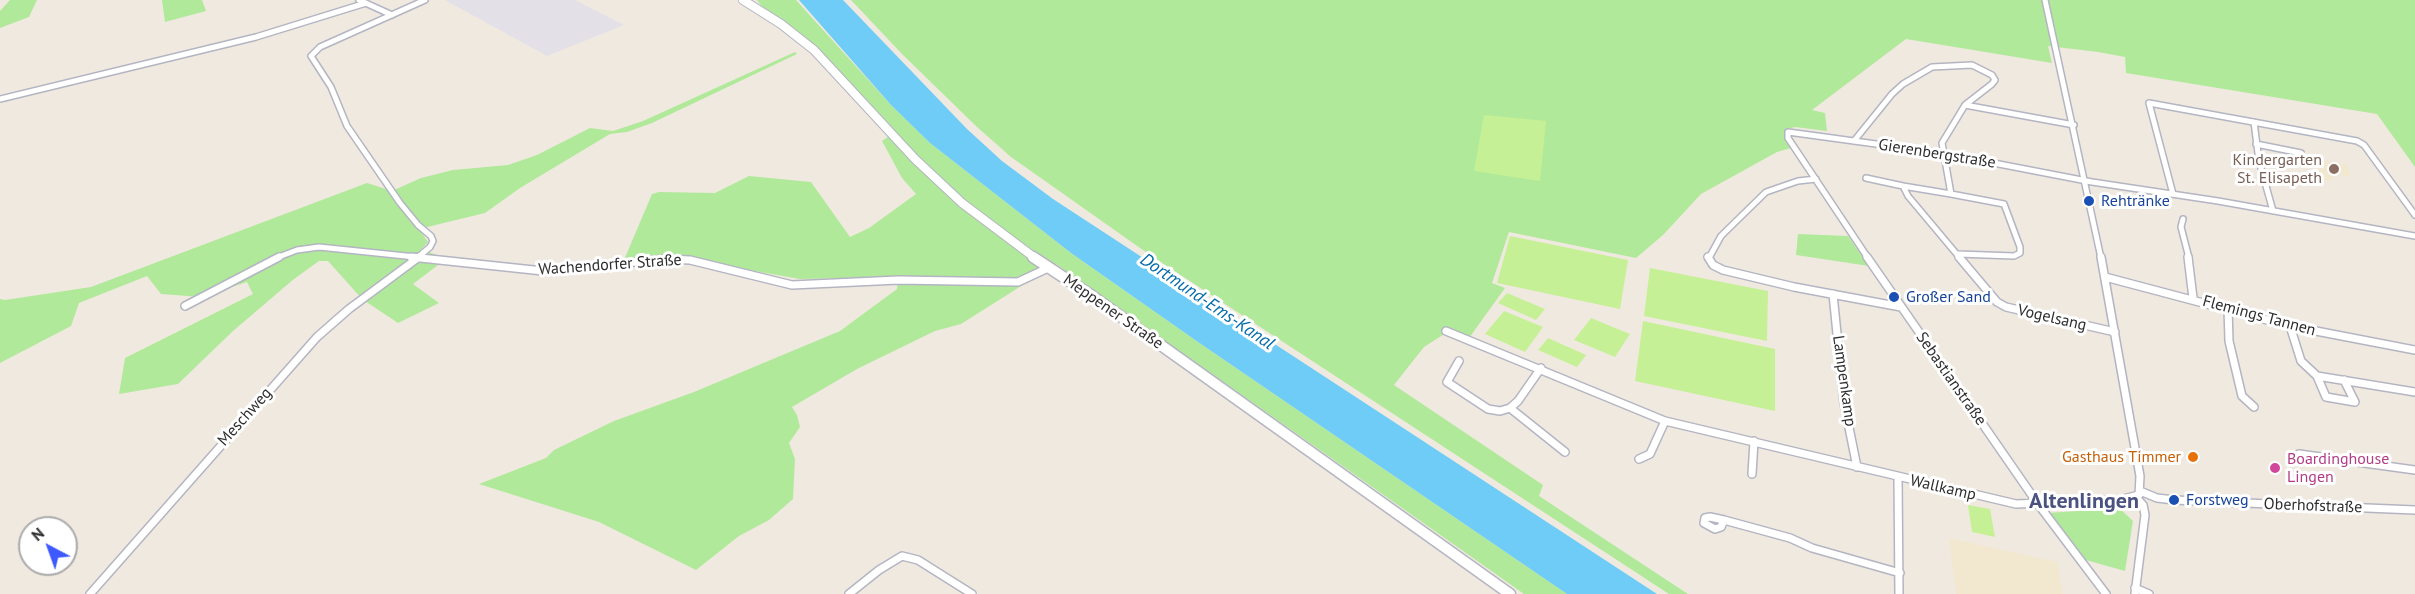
<!DOCTYPE html>
<html>
<head>
<meta charset="utf-8">
<style>
  body { margin:0 }
  #map { position:relative; width:2415px; height:594px; overflow:hidden; background:#f0e9e0; font-family:"PT Sans",sans-serif }
  canvas { display:block }
  .north { position:absolute; left:18px; top:516px; width:60px; height:60px; box-sizing:border-box; background:#fff; border:2px solid #ababab; border-radius:50%; rotate:319deg; font-size:16px; font-weight:700; line-height:24px; text-align:center; color:#2e2e2e }
  .north::after { content:''; display:block; margin:auto; width:21px; height:27px; background:#3d59ff; clip-path:polygon(50% 0,100% 100%,50% 72%,0 100%) }
</style>
</head>
<body>
<div id="map">
<canvas width="2415" height="594"></canvas>
<div class="north">N</div>
</div>
<script>
const ctx = document.querySelector('canvas').getContext('2d');
ctx.lineJoin = 'round';
function fill(path, color) { ctx.fillStyle = color; ctx.fill(path, 'evenodd'); }
const shape = rows => new Path2D(rows.map(r => 'M' + r).join(''));
function stroke(path, color, width, dash) { ctx.strokeStyle = color; ctx.lineWidth = width; ctx.lineCap = dash ? 'butt' : 'round'; ctx.setLineDash(dash || []); ctx.stroke(path); }
function label(font, color, halo, rows, align = 'center') {
  ctx.font = font + ' "PT Sans",sans-serif'; ctx.lineWidth = 6; ctx.setLineDash([]); ctx.textBaseline = 'middle'; ctx.strokeStyle = halo; ctx.fillStyle = color; for (const [text, x, y, turn = 0] of rows) {
    ctx.save(); ctx.translate(x, y); ctx.rotate((+turn || 0) * Math.PI / 180); ctx.textAlign = isNaN(turn) ? turn : align; if (halo) ctx.strokeText(text, 0, 0); ctx.fillText(text, 0, 0); ctx.restore();
  }
}
fill(shape([
  [445,0,575,0,624,25,547,56]
]), '#e3e0e8');
fill(shape([
  [2316,159,2347,165,2351,177,2331,173,2333,181,2322,179],
  [1949,538,2057,562,2063,594,1956,594]
]), '#f2e8cf');
fill(shape([
  [10,0,37,0,29,17,0,28,0,11],
  [162,0,202,0,206,11,165,22],
  [757,0,796,0,891,105,930,143,1071,253,1198,342,1567,594,1524,594,1056,264,961,324,935,331,857,369,792,407,797,415,800,427,789,443,795,459,793,499,769,520,739,536,696,570,599,522,479,484,546,458,554,450,614,421,694,392,840,331,897,289,898,281,886,277,800,279,674,257,624,260,652,194,659,192,715,193,749,176,811,182,850,237,869,228,916,194,902,178,882,141,895,132,889,124,833,65,763,8],
  [851,0,2415,0,2415,167,2377,114,2126,73,2125,57,2098,52,2048,46,2052,63,1906,39,1812,110,1825,113,1827,131,1795,127,1786,129,1784,133,1791,148,1777,152,1701,194,1663,235,1636,258,1509,232,1492,283,1505,288,1469,338,1449,331,1424,347,1394,385,1543,485,1539,496,1688,594,1669,594,1150,255,1011,157,977,127,903,55],
  [795,52,797,54,652,123,627,132,610,134,520,188,485,213,419,229,428,242,401,270,429,252,446,259,413,284,439,303,398,323,362,299,328,261,319,261,294,279,233,331,178,384,119,394,125,358,253,294,247,282,201,297,161,294,147,276,79,303,71,326,0,363,0,299,5,300,91,287,367,183,392,191,421,178,453,170,508,165,537,155,590,128,613,131,643,121],
  [1798,234,1848,236,1869,266,1796,255],
  [2119,508,2133,521,2125,571,2086,560,2048,513]
]), '#b1e99a');
fill(shape([
  [1484,115,1546,121,1540,181,1474,171],
  [1510,236,1628,260,1620,309,1497,283],
  [1650,268,1768,291,1767,341,1644,316],
  [1507,293,1545,309,1536,320,1498,303],
  [1504,311,1543,327,1525,352,1485,334],
  [1591,318,1630,334,1615,357,1574,340],
  [1643,321,1775,349,1775,411,1635,381],
  [1548,338,1586,355,1577,367,1538,350],
  [1968,505,1990,509,1995,537,1972,532]
]), '#c6f095');
fill(shape([
  [799,0,843,0,967,129,1002,161,1053,199,1657,594,1567,594,1198,342,1071,253,930,143,891,105]
]), '#6eccf7');
const minorFar1 = shape([
  [359,0,392,15],
  [2045,0,2101,258],
  [0,99,256,37,366,3],
  [2254,122,2259,161,2273,211],
  [1854,141,1892,94,1903,84,1932,67,1972,65,1992,75,1995,80,1992,84,1965,105],
  [2256,144,2301,153],
  [1866,178,1903,186],
  [1951,194,2004,204,2020,247,2020,253,2014,256,1958,254],
  [2173,194,2149,103,2357,141,2364,145,2415,215],
  [2183,219,2181,227,2189,258],
  [276,258,297,250,319,247,425,258],
  [417,258,430,247,433,241,431,236,418,225,400,203,347,126,331,87,311,56,320,47,425,0],
  [1709,258,1721,236,1766,192,1798,181,1816,179],
  [1868,258,1788,138,1788,132,1942,153,2092,182,2218,201,2415,236],
  [1960,258,1908,196,1903,186,1951,194,1942,143,1965,105,2074,125]
]);
const minor = shape([
  [411,257,543,271,666,259,690,260,792,285,898,280,1018,282,1048,268],
  [1708,257,1713,265,1723,270,1794,287,1901,307],
  [1867,257,2038,504,2106,594],
  [1959,257,1997,302,2006,307,2115,332],
  [2188,257,2193,298],
  [2105,277,2290,326,2415,350],
  [1833,294,1844,403,1857,467],
  [185,306,279,257],
  [2228,308,2229,341,2242,396,2254,407],
  [2290,326,2301,361,2317,376,2415,392],
  [1446,331,1665,421,2016,504,2119,500,2139,495,2140,476,2101,257],
  [1459,361,1447,382,1488,409,1500,411,1510,408,1518,401,1541,368],
  [2317,376,2326,397,2355,402,2344,380],
  [1510,408,1565,452],
  [2299,454,2415,470],
  [1639,459,1650,454,1665,421],
  [1752,474,1754,441],
  [1898,477,1899,594],
  [2140,491,2157,498,2174,500,2415,510],
  [2135,496,2143,505,2145,515,2135,594],
  [1710,517,1724,520,1721,527,1715,529,1704,523,1705,518,1710,517],
  [1724,520,1790,538,1812,548,1900,573],
  [2135,588,2149,594],
  [90,594,317,337,349,309,419,257],
  [849,594,879,570,902,556,918,560,972,594]
]);
const secondaryFar1 = shape([
  [743,0,781,24,814,50,915,159,962,203,1035,258]
]);
const secondary = shape([
  [1033,257,1092,296,1510,594]
]);
stroke(minorFar1, '#b4b5c2', 8);
stroke(minor, '#b4b5c2', 10);
stroke(secondaryFar1, '#b4b5c2', 10);
stroke(secondary, '#b4b5c2', 13);
stroke(minorFar1, '#fff', 5);
stroke(minor, '#fff', 7);
stroke(secondaryFar1, '#fff', 8);
stroke(secondary, '#fff', 10);
for (const [x, y, r, color] of [
  [2334,169,6,"#8d6e63"],
  [2089,201,6,"#1a4fb4"],
  [1894,297,6,"#1a4fb4"],
  [2193,457,6,"#e8710a"],
  [2275,468,6,"#d1479c"],
  [2174,500,6,"#1a4fb4"]
]) { const dot = new Path2D(); dot.arc(x, y, r, 0, 2 * Math.PI); ctx.fillStyle = color; ctx.fill(dot); stroke(dot, '#fff', 2); }
label('16px', '#2e2e2e', '#fff', [
  ["Gierenbergstraße",1937,154,9],
  ["Wachendorfer Straße",610,265,-4],
  ["Meppener Straße",1113,312,35],
  ["Flemings Tannen",2259,316,15],
  ["Vogelsang",2052,318,13],
  ["Sebastianstraße",1951,379,55],
  ["Lampenkamp",1844,381,82],
  ["Meschweg",245,417,-48],
  ["Wallkamp",1943,488,13],
  ["Oberhofstraße",2313,506,2]
]);
label('16px', '#785e54', '#fff', [
  ["Kindergarten",2322,160],
  ["St. Elisapeth",2322,178]
], 'right');
label('16px', '#164399', '#fff', [
  ["Rehtränke",2101,201],
  ["Großer Sand",1906,297],
  ["Forstweg",2186,500]
], 'left');
label('16px', '#c56008', '#fff', [
  ["Gasthaus Timmer",2181,457]
], 'right');
label('16px', '#b23c85', '#fff', [
  ["Boardinghouse",2287,459],
  ["Lingen",2287,477]
], 'left');
label('italic 18px', '#056bab', '#fff', [
  ["Dortmund-Ems-Kanal",1207,302,34]
]);
label('bold 22px', '#4a5282', '#fff', [
  ["Altenlingen",2084,502]
]);
</script>
</body>
</html>
